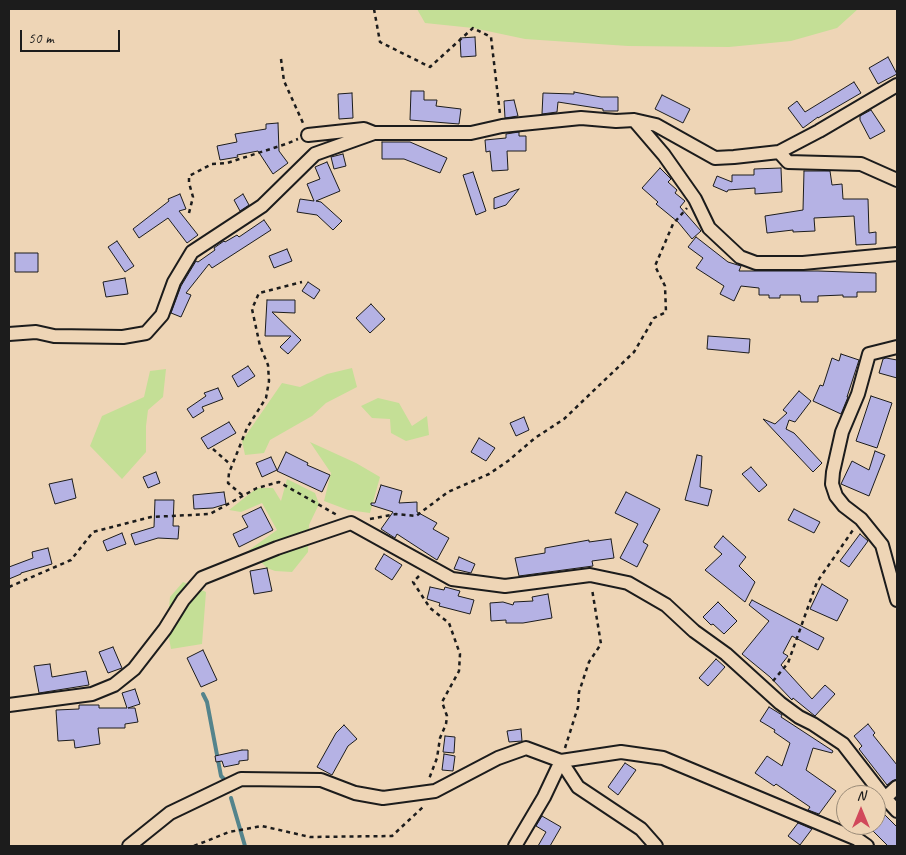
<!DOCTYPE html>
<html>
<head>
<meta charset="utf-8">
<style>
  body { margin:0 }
  #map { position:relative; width:906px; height:855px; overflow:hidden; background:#eed5b6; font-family:Caveat,sans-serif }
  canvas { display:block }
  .frame { position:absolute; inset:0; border:10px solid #1c1c1c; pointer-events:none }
  .north { position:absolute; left:836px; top:785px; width:50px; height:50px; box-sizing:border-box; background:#eed5b6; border:1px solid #9a8b78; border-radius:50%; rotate:0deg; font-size:14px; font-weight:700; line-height:20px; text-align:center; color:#1c1c1c }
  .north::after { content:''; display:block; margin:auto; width:18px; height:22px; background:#d1495b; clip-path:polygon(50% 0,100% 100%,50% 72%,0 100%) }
  .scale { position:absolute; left:20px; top:30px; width:100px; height:22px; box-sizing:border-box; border:2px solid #1c1c1c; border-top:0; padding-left:6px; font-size:15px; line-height:18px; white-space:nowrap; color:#1c1c1c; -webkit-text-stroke:4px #eed5b6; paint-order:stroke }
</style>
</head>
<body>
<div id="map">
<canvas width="906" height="855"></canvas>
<div class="frame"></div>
<div class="north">N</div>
<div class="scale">50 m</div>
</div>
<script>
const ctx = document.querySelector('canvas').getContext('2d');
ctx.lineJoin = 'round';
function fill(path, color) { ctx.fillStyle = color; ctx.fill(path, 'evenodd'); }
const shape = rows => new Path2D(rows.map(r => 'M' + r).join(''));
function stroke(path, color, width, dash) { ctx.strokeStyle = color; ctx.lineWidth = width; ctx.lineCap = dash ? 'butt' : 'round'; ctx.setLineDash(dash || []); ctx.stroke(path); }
fill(shape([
  [417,9,858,9,837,28,791,41,729,47,628,46,525,39,473,28,425,23],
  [352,368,357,387,326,403,312,416,270,440,264,453,245,455,242,441,282,383,300,387,327,374],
  [166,369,163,397,148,410,146,426,146,452,122,479,90,446,102,416,144,397,150,371],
  [378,398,399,403,412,426,427,416,429,435,406,441,391,433,390,419,372,418,361,406],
  [310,442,356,463,380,477,370,513,348,510,324,501,331,473],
  [287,479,315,493,319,504,309,525,308,552,292,572,275,571,267,568,249,550,277,530,262,503,241,512,229,510,257,488,273,488,281,501],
  [183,582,206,592,202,644,171,649,167,627,170,597]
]), '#c4df96');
stroke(shape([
  [203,694,207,702,221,776,224,779],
  [231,798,245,846]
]), '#54848c', 4);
const building = shape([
  [475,37,476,56,461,57,460,38,475,37],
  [888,57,897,74,878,84,869,68,888,57],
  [854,82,861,93,818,118,818,117,803,128,788,108,797,101,805,112,854,82],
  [411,91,424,91,424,100,437,100,436,106,461,109,459,124,410,120,411,91],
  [574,92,601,97,618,97,618,111,603,111,603,109,558,102,557,112,542,114,543,93,574,94,574,92],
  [352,93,353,118,339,119,338,94,352,93],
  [662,95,690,109,683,123,655,109,662,95],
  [514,100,518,116,505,118,504,101,514,100],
  [871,110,885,131,870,139,860,120,860,116,871,110],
  [278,123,279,151,288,163,273,174,258,151,237,155,238,157,220,160,217,146,237,142,235,134,266,129,266,124,278,123],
  [519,132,519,136,526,136,526,151,507,151,508,170,492,171,490,151,486,152,485,140,506,138,506,134,519,132],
  [382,142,410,142,447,158,440,173,404,159,382,159,382,142],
  [343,154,346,166,334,169,331,157,343,154],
  [327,162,340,191,316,201,321,202,342,221,333,230,317,215,297,212,300,199,314,201,307,184,320,179,315,167,327,162],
  [660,168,671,179,668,182,677,190,675,193,685,201,680,207,701,231,692,239,678,222,656,204,658,202,642,188,660,168],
  [781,168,782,192,755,194,755,188,728,190,727,192,713,186,717,176,732,182,732,175,754,175,754,169,781,168],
  [804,171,830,171,832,185,842,184,843,199,868,199,869,233,876,232,876,244,856,245,854,216,814,218,815,231,793,232,793,230,767,233,765,216,803,210,804,171],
  [473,172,486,211,476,215,463,175,473,172],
  [519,189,506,205,494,209,494,198,519,189],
  [180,194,186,209,179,211,198,235,187,243,168,218,139,238,133,229,169,201,168,199,180,194],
  [243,194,249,205,240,211,234,200,243,194],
  [264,220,271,230,212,268,209,264,186,293,191,295,181,317,171,313,181,286,196,261,198,262,215,250,214,248,224,241,225,242,237,235,239,237,264,220],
  [696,237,728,262,741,266,739,271,818,271,876,273,876,292,857,292,857,297,843,297,843,295,818,296,818,302,801,302,800,295,780,295,780,298,769,298,769,295,759,295,759,288,741,286,734,301,720,294,724,286,696,268,703,258,688,247,696,237],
  [117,241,134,266,125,272,108,247,117,241],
  [287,249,292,261,274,268,269,256,287,249],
  [15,253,38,253,38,272,15,272,15,253],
  [125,278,128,294,106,297,103,282,125,278],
  [308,282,320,290,314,299,302,291,308,282],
  [267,300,295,300,295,313,272,312,301,340,288,354,280,347,291,336,265,336,267,300],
  [371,304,385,319,370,333,356,318,371,304],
  [708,336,750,339,749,353,707,349,708,336],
  [841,354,859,360,847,397,848,397,841,414,813,401,820,385,823,386,832,358,839,361,841,354],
  [886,358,897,360,897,378,879,373,883,359,886,358],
  [248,366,255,376,238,387,232,376,248,366],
  [218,388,223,399,202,407,204,411,193,418,187,409,206,396,204,393,218,388],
  [799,391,811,401,795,422,789,420,786,429,794,433,822,463,813,472,763,419,775,424,787,413,783,410,799,391],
  [871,396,892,403,877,448,856,441,871,396],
  [524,417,529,430,516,436,510,423,524,417],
  [229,422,236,433,208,449,201,438,229,422],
  [479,438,495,448,486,461,471,452,479,438],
  [875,451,885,455,869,496,841,484,852,461,869,470,875,451],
  [286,452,308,463,307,465,330,475,322,492,277,471,286,452],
  [697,455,702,456,700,487,712,490,708,506,685,500,697,455],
  [271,457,277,470,262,477,256,463,271,457],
  [751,467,767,485,759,492,742,474,751,467],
  [156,472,160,483,148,488,143,477,156,472],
  [72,479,76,498,55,504,49,484,72,479],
  [381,485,402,491,399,503,417,502,417,512,437,523,433,529,449,538,437,560,397,534,395,538,381,529,393,512,371,505,371,503,375,503,381,485],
  [224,492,226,504,213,508,194,509,193,495,224,492],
  [626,492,660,509,643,542,648,545,637,567,620,558,638,524,615,513,626,492],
  [155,500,174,500,173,526,179,526,178,539,158,538,135,545,131,534,154,527,155,500],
  [261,507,273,530,239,547,233,534,248,527,242,516,261,507],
  [794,509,820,522,814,533,788,520,794,509],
  [122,533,126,544,107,551,103,541,122,533],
  [860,534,868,541,849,567,840,561,860,534],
  [723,536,746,557,739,566,755,582,745,602,705,570,722,554,714,547,723,536],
  [611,539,614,558,592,561,593,566,519,576,515,558,545,553,545,548,589,540,589,542,611,539],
  [48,548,52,564,21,573,21,574,9,579,9,567,33,558,32,552,48,548],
  [384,554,402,565,392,580,375,569,384,554],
  [459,557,475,564,471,573,454,569,459,557],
  [267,568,272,591,254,594,250,571,267,568],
  [822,584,848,600,837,621,810,609,822,584],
  [430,587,444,590,445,587,460,591,458,596,474,600,470,614,439,606,440,603,427,599,430,587],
  [548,594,552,618,523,623,506,623,506,620,491,621,490,603,503,602,513,605,514,602,533,601,532,597,548,594],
  [752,600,824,638,818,650,792,636,783,653,788,656,781,665,812,699,825,685,835,694,815,716,793,698,792,700,770,677,742,654,769,621,749,605,752,600],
  [718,602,737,621,724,634,713,624,711,625,703,617,718,602],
  [113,647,122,668,108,673,99,652,113,647],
  [203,650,217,680,201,687,187,658,203,650],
  [716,659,725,667,708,686,699,678,716,659],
  [50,664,52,677,86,671,89,685,39,693,34,666,50,664],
  [135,689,140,704,128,708,135,708,138,722,125,724,125,728,98,728,100,744,75,748,74,740,58,741,56,710,79,709,79,705,99,705,99,708,127,708,122,693,135,689],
  [769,707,782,715,781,717,833,751,832,753,813,748,806,770,836,791,819,814,808,810,810,807,776,784,774,786,755,773,767,756,782,766,790,743,774,732,775,730,760,721,769,707],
  [868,724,875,733,873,735,897,765,897,779,892,781,887,785,859,749,862,746,854,736,868,724],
  [344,725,357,739,348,746,332,775,317,767,336,733,344,725],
  [521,729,522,741,509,742,507,731,521,729],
  [445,736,455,737,454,753,443,752,445,736],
  [242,750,248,750,248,760,239,761,239,764,224,767,222,761,216,762,215,756,242,750],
  [444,754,455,756,453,771,442,770,444,754],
  [625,763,636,770,618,795,608,787,625,763],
  [883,813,897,827,897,846,888,846,869,827,871,825,876,825,876,820,883,813],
  [542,816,561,827,550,846,538,846,546,832,536,826,542,816],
  [798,823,812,829,800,845,788,836,798,823]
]);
fill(building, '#b5b2e4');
stroke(building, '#1c1c1c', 1);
const street = shape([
  [634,120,664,155,695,199,709,228,740,257,756,263,803,263,897,254],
  [308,135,364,129,374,133],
  [779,152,788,162,861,164,897,180],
  [9,334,36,332,54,336,123,337,146,333,162,315,174,282,192,252,262,206,315,154,374,133,471,133,502,126,581,118,616,121,634,120,656,125,715,158,734,157,779,152,819,131,897,85],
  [897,347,869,354,858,394,842,432,833,472,832,484,836,496,844,506,861,519,882,545,897,600],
  [9,705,92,694,114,685,134,669,165,629,183,600,202,578,277,548,351,523,452,579,505,586,590,575,628,583,666,605,694,631,726,654,780,703,799,717,813,724,843,744,885,798,897,811],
  [561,761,578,787,641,829,656,846],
  [885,798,897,787],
  [129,846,170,813,241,779,321,780,355,793,383,798,435,791,498,758,526,748,561,761,621,752,663,758,857,839,867,846],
  [515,846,544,797,561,761]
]);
stroke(street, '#1c1c1c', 16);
stroke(shape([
  [374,9,380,42,430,67,473,28,491,37,500,114],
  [281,59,284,81,303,123],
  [189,213,193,197,189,183,189,176,212,164,227,163,286,144,298,139],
  [213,449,231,465],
  [242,495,228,483,229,473,247,428,266,398,269,381,268,365,260,346,252,309,259,293,302,282],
  [370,519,396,514,416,516,448,492,489,474,508,461,535,438,564,419,634,352,654,318,666,312,665,286,655,266,673,224,687,208],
  [419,576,413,582,430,608,449,623,460,654,459,671,442,702,447,716,446,724,440,738,437,758,429,779],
  [9,587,71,560,93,532,151,517,210,514,257,488,279,482,337,515],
  [773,681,788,663,817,582,853,530],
  [565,748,578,707,579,692,589,662,601,644,592,589],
  [194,846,229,832,262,826,310,837,392,836,424,806]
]), '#1c1c1c', 2.5, [4, 4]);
stroke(street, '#eed5b6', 12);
</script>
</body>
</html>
